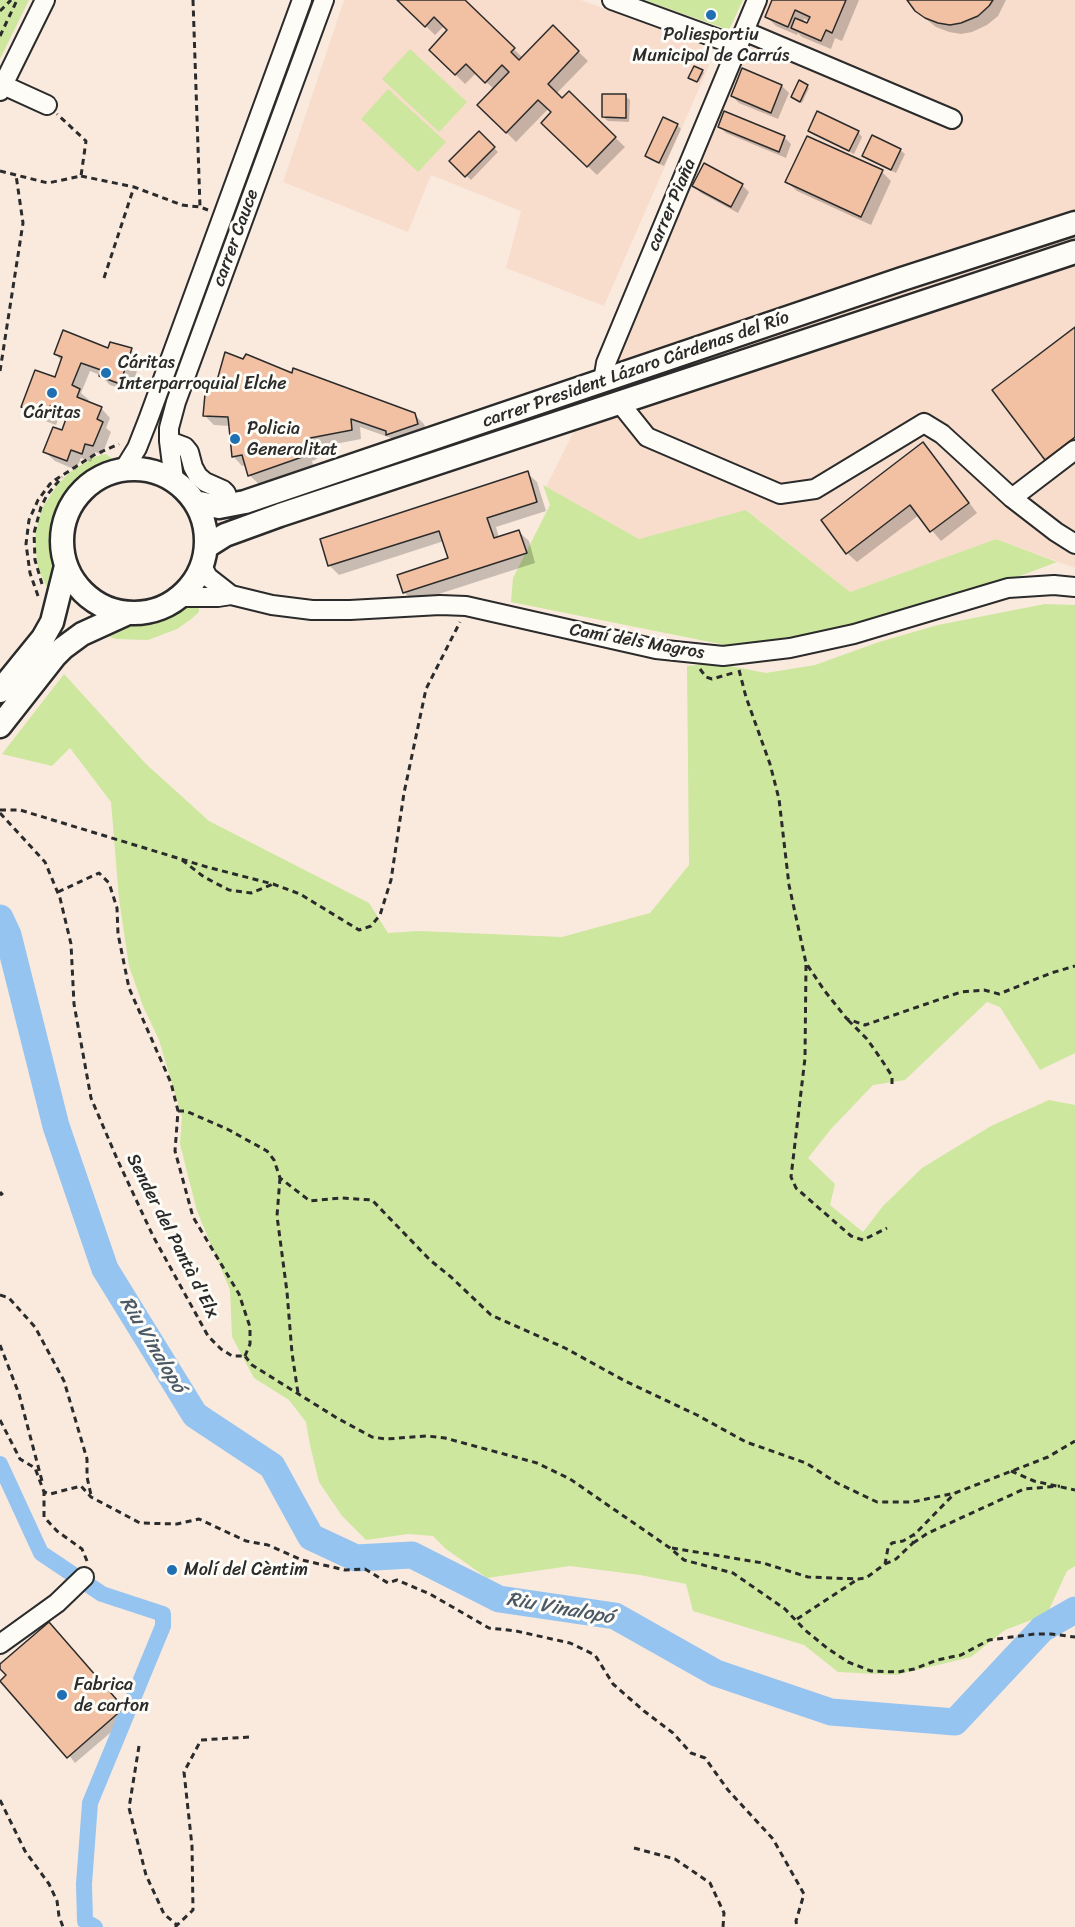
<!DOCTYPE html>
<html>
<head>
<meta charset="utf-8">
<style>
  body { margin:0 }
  canvas { display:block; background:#faeade }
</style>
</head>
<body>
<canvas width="1075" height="1927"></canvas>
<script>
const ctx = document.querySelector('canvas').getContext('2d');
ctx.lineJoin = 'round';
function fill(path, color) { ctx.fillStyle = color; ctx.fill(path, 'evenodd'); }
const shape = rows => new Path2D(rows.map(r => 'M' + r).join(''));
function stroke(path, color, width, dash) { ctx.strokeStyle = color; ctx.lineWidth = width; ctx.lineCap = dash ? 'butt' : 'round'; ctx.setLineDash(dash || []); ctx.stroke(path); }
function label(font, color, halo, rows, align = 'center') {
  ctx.font = font + ' Sriracha,sans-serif'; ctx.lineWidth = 6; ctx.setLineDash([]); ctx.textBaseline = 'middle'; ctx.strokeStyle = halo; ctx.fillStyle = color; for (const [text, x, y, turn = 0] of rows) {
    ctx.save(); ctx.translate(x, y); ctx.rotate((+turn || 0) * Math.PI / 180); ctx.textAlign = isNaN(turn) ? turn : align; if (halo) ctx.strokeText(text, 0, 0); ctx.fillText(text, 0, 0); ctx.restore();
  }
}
fill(shape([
  [344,0,581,0,700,44,709,66,604,306,506,268,521,211,431,175,408,232,283,182],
  [767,0,1075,0,1075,568,996,539,850,592,747,510,639,539,546,487,620,339]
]), '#f8ddcc');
fill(shape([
  [0,0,29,0,0,59],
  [644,0,743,0,729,30],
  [410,49,467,102,439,132,382,79],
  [388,89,446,142,418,172,361,119],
  [106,454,114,460,83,476,63,498,58,511,51,542,53,556,50,586,47,587,38,569,35,542,36,530,42,508,58,484,70,472,94,457],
  [543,485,639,539,746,510,850,592,996,539,1057,562,906,619,730,646,511,602,513,578,550,505],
  [198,604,199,612,190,620,177,629,148,640,116,639,110,637,108,633,131,625,157,621,189,606],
  [1045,604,1075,605,1075,1053,1040,1070,1000,1007,987,1002,905,1080,873,1085,831,1129,808,1158,835,1184,830,1205,863,1232,883,1206,922,1168,991,1126,1049,1100,1075,1105,1075,1566,1067,1571,1047,1614,1005,1630,971,1657,896,1675,838,1672,804,1645,693,1611,686,1584,640,1575,570,1566,487,1578,446,1549,433,1536,408,1534,366,1540,342,1516,319,1482,310,1445,306,1422,289,1400,254,1378,232,1337,230,1290,197,1211,180,1144,182,1117,159,1040,143,1006,129,966,119,899,111,802,70,748,52,766,2,754,64,674,146,764,209,821,369,903,388,933,418,931,562,937,650,913,689,865,687,666,715,663,766,673,815,665,879,642,938,625]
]), '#cde79e');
fill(shape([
  [399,0,463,0,523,58,553,27,588,61,556,94,562,100,569,93,625,147,597,175,543,123,553,112,549,108,516,142,479,105,494,89,476,73,465,84,431,50,449,30,444,26,435,35],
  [774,0,859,0,842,41,835,38,831,49,802,37,798,33,797,35,776,26,767,17],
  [804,19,810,21,808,25,803,23],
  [909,0,1006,0,998,16,987,25,972,32,961,34,949,32,936,27,927,20],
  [702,71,704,73,699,82,692,79],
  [800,82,809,88,802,103,794,99],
  [782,86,789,93,778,119,739,103,732,96],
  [625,96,630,100,629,122,608,121,603,117],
  [677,125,681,129,664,166,651,160,646,156],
  [719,126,784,137,791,144,786,158,726,133],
  [810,131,858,132,862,137,854,154,814,135],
  [479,133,498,152,471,180,451,161],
  [900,150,905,154,896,173,868,160,864,156],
  [882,172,891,181,871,225,797,191,787,182],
  [742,185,749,192,738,213,701,193,694,186],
  [1075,329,1075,454,1055,469,1046,459],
  [111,344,131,350,141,359,130,392,110,385,100,375,90,371,81,393,89,400,87,403,101,408,110,418,106,428,111,432,102,455,95,452,91,462,81,458,76,470,55,461,45,452,63,432,68,418,60,414,56,425,32,416,22,406,55,379,62,361,55,354,109,349],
  [293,375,414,414,424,424,427,433,397,444,391,438,360,427,361,439,314,448,317,459,312,461,313,465,259,484,249,475,247,465,242,466,233,456,230,426,214,425,204,415,217,386],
  [923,444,932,454,977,513,941,541,919,515,857,562,847,553],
  [527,473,537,482,546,511,496,527,499,538,519,532,529,541,535,563,414,602,404,592,450,559,444,541,339,575,330,566,321,540],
  [56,1631,130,1716,75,1763,0,1666]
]), '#0003');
stroke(shape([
  [0,1464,41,1553,102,1594,163,1614,163,1626,90,1803,84,1884,85,1921,95,1927]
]), '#96c4f0', 16);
stroke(shape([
  [0,918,8,935,56,1126,105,1269,195,1415,272,1466,311,1537,356,1558,412,1555,499,1599,615,1616,716,1673,831,1712,955,1722,1042,1629,1075,1610]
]), '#96c4f0', 27);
const building = shape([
  [397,0,465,0,515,48,511,52,519,60,553,25,579,51,548,84,562,98,569,91,616,137,587,167,541,123,551,112,538,100,506,133,477,105,509,72,502,65,485,83,466,64,455,75,429,50,447,30,434,17,425,27,397,0],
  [772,0,846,0,832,33,826,30,821,41,791,28,795,18,807,23,810,17,795,10,788,27,765,17,772,0],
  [907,0,993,0,989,6,978,16,961,23,950,25,938,23,925,18,915,11,907,0],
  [694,66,703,70,697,82,688,78,694,66],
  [742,68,782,85,771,113,731,96,742,68],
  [799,80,808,85,800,102,791,97,799,80],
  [602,94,626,94,626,118,602,117,602,94],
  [724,111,785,136,779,152,718,127,724,111],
  [817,111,859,131,849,151,808,131,817,111],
  [663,117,678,124,659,163,645,156,663,117],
  [479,131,495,147,465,177,449,161,479,131],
  [872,135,901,149,891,170,862,156,872,135],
  [807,136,883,170,861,217,785,182,807,136],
  [704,163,743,184,731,207,692,186,704,163],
  [1075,327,1075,437,1045,460,992,390,1075,327],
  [63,330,108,348,110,342,132,348,120,384,99,376,101,370,81,363,72,385,80,389,77,397,102,407,97,419,103,422,93,446,85,444,82,454,71,450,67,461,43,452,53,427,62,430,68,413,50,406,46,416,21,407,35,370,55,377,62,357,54,354,63,330],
  [225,352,243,359,246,354,292,373,293,368,415,413,418,424,386,435,386,431,351,419,352,430,305,439,308,449,304,452,305,456,248,476,242,455,232,457,228,417,203,416,206,383,216,384,225,352],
  [923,442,969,503,930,532,910,505,846,554,821,520,923,442],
  [528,471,537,502,487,518,494,538,519,530,527,553,403,593,397,575,448,558,439,531,328,566,320,539,528,471],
  [49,1622,124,1708,67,1758,0,1681,6,1675,0,1669,0,1664,49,1622]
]);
fill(building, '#f2c0a2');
stroke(building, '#2b2b2b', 1.5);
const minor = shape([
  [612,0,738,46],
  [744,31,952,119],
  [3,85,47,105],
  [0,91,45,0],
  [603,381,606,363,757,0],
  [619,402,647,437,780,494,815,489,924,423,942,434,1012,498,1056,532,1075,544],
  [169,441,185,447,189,452,193,467,198,476,205,482,223,490,226,493,230,506],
  [124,469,137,448,148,420,302,0],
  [174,480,169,441,169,428,176,402,324,0],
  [1012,498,1075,450],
  [202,566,208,577,231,595],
  [179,597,218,597,231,595,272,605,312,610,350,610,440,605,466,606,656,649,723,656,790,648,854,634,1008,588,1054,585,1075,587],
  [0,1644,57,1603,84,1577]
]);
const major = shape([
  '62 541a72 72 0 1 1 144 0a72 72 0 1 1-144 0Z',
  [195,502,219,507,245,502,902,279,1075,223],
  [206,547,225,535,280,515,1075,252],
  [0,691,43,638,52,622,66,566],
  [0,726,55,656,63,648,82,634,128,613]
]);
stroke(minor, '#2b2b2b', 22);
stroke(major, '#2b2b2b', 27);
stroke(shape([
  [193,0,200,207,208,210],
  [0,11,11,0],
  [0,36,17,0],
  [0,171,48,183,81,176,86,141,57,114],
  [81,176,134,187],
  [104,278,134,187,182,205,200,207],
  [0,371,23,223,16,175],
  [42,584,35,560,34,533,41,507,47,495,62,477],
  [38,596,30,573,26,544,29,520,38,500,50,484,55,480,94,455,119,444],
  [700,669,706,677,712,679,733,673],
  [739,670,746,697,770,764,779,799,789,885,806,963,824,990,847,1019,865,1025,961,992,984,990,999,994,1051,973,1075,966],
  [0,810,20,810,207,867,273,884,300,894,359,930,371,926,380,915,391,880,404,793,426,689,460,622],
  [0,813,45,862,60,898,71,944,74,1004,91,1098,118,1161,153,1236,208,1336,221,1349,232,1356,245,1356],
  [182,860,204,877,229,890,251,893,273,884],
  [58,892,99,873,109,883,117,908,118,934,129,988,171,1083,178,1111,175,1151,193,1217,239,1294,250,1327,250,1344,245,1356],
  [806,965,805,1058,791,1177,796,1188,851,1236,863,1240,887,1228],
  [848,1020,867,1039,881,1059,892,1076,892,1087],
  [178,1111,186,1111,229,1130,267,1151,274,1160,280,1178,310,1201,341,1198,372,1200,430,1260,451,1277,491,1315,565,1348,625,1381,697,1415,746,1442,806,1463,837,1483,877,1502,912,1502,955,1493,1048,1457,1075,1441],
  [280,1178,277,1216,287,1292,292,1353,298,1393],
  [0,1192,2,1194,0,1195],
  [0,1295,9,1298,35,1327,64,1381,87,1459,87,1477,91,1495],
  [0,1345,19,1394,42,1481],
  [245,1356,252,1365,337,1418,372,1437,386,1439,427,1436,445,1438,537,1463,570,1479,670,1548,684,1560,733,1573,785,1609,805,1630,827,1648,848,1662,871,1671,898,1672,914,1669,937,1660,961,1655,989,1640,1035,1634,1051,1634,1075,1637],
  [0,1420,20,1459,35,1468,44,1492,50,1494,81,1486,91,1497,140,1523,177,1524,199,1519,246,1541,268,1545,302,1560,345,1570,365,1569,388,1583,397,1580,430,1594,489,1628,516,1631,570,1643,595,1655,613,1684,644,1711,673,1733,691,1753,705,1758,728,1790,773,1839,804,1894,796,1921,797,1927],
  [1011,1471,1034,1481,1075,1490],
  [44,1490,44,1517,57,1531,82,1549,87,1561],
  [913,1543,928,1533,1024,1489,1060,1486],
  [672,1548,763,1563,808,1577,858,1579,866,1578,885,1564,888,1548,892,1543,903,1541,915,1534,955,1493],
  [885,1564,896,1559,913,1543,914,1535],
  [797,1619,858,1579],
  [139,1746,129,1808,146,1875,164,1914,177,1925],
  [0,1800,25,1851,49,1884,57,1901,59,1916,63,1927],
  [634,1848,675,1859,710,1883,724,1913,723,1927],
  [175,1927,193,1910,192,1846,184,1772,201,1740,250,1737]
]), '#2b2b2b', 3, [6, 4.5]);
stroke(minor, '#fdfcf7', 18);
stroke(major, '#fdfcf7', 22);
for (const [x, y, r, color] of [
  [711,15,6,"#1f6fb2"],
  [106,373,6,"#1f6fb2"],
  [52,393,6,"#1f6fb2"],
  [235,439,6,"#1f6fb2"],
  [172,1570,6,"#1f6fb2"],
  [62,1695,6,"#1f6fb2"]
]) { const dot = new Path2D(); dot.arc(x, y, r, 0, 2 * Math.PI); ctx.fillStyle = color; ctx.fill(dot); stroke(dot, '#fdfcf7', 2); }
label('18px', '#2b2b2b', '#fdfcf7', [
  ["Poliesportiu",711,35,"center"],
  ["Municipal de Carrús",711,56,"center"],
  ["Cáritas",118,363],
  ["Interparroquial Elche",118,384],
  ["Cáritas",52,413,"center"],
  ["Policia",247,429],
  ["Generalitat",247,450],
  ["Molí del Cèntim",184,1570],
  ["Fabrica",74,1685],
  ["de carton",74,1706]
], 'left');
label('18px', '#2b2b2b', '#fdfcf7', [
  ["carrer Piaña",672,205,-67],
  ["carrer Cauce",236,238,-70],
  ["carrer President Lázaro Cárdenas del Río",636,370,-19],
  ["Camí dels Magros",637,642,10],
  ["Sender del Pantà d'Elx",172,1236,63]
]);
label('italic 20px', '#4b5966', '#fdfcf7', [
  ["Riu Vinalopó",152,1345,59],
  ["Riu Vinalopó",560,1609,10]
]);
</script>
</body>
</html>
